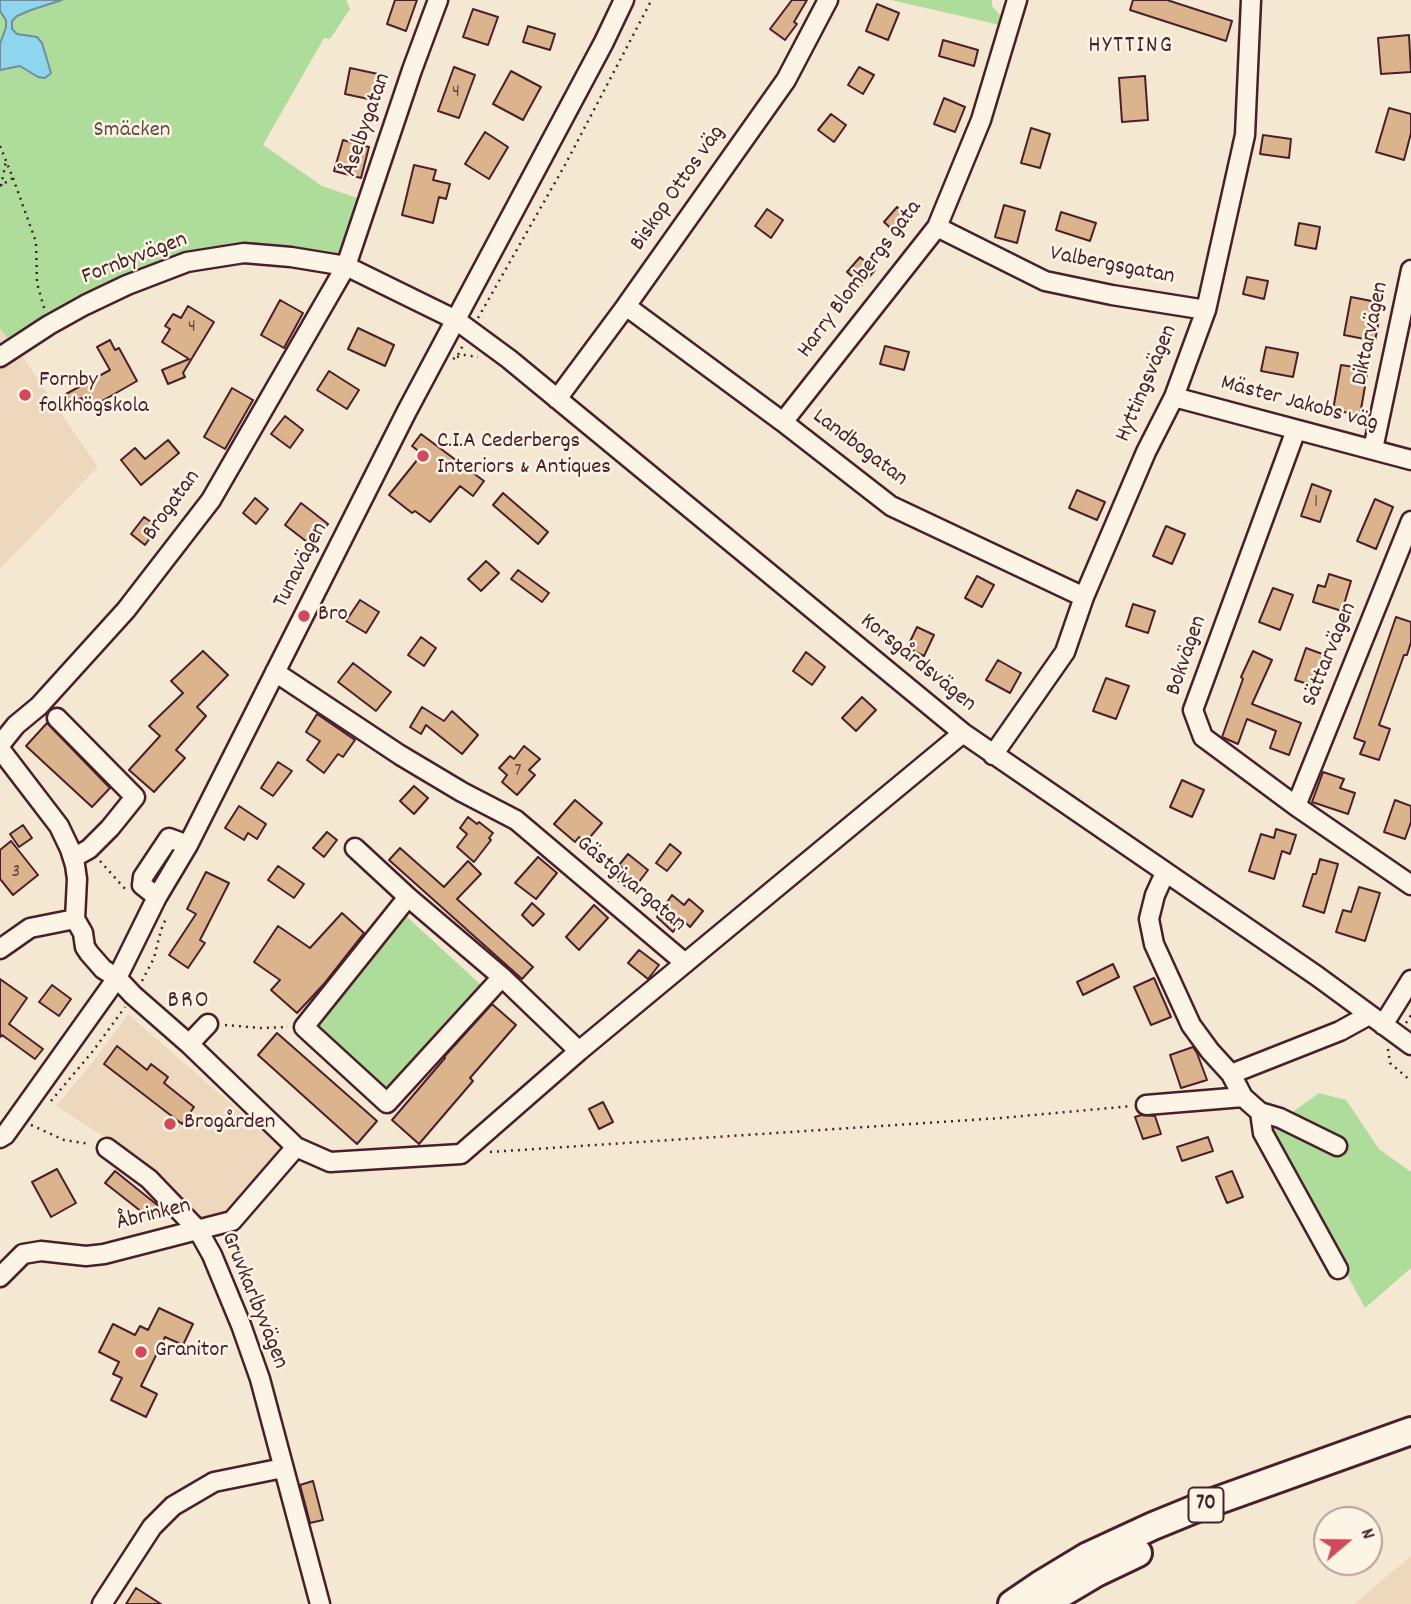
<!DOCTYPE html>
<html>
<head>
<meta charset="utf-8">
<style>
  body { margin:0 }
  #map { position:relative; width:1411px; height:1604px; overflow:hidden; background:#f5e8d3; font-family:Dekko,sans-serif }
  canvas { display:block }
  .north { position:absolute; left:1313px; top:1506px; width:70px; height:70px; box-sizing:border-box; background:#fcf5e5; border:2px solid #b59f9b; border-radius:50%; rotate:70deg; font-size:19px; font-weight:700; line-height:28px; text-align:center; color:#4a1f2b }
  .north::after { content:''; display:block; margin:auto; width:24px; height:32px; background:#d1495b; clip-path:polygon(50% 0,100% 100%,50% 72%,0 100%) }
</style>
</head>
<body>
<div id="map">
<canvas width="1411" height="1604"></canvas>
<div class="north">N</div>
</div>
<script>
const ctx = document.querySelector('canvas').getContext('2d');
ctx.lineJoin = 'round';
function fill(path, color) { ctx.fillStyle = color; ctx.fill(path, 'evenodd'); }
const shape = rows => new Path2D(rows.map(r => 'M' + r).join(''));
function stroke(path, color, width, dash) { ctx.strokeStyle = color; ctx.lineWidth = width; ctx.lineCap = dash ? 'butt' : 'round'; ctx.setLineDash(dash || []); ctx.stroke(path); }
function label(font, color, halo, rows, align = 'center') {
  ctx.font = font + ' Dekko,sans-serif'; ctx.lineWidth = 5; ctx.setLineDash([]); ctx.textBaseline = 'middle'; ctx.strokeStyle = halo; ctx.fillStyle = color; for (const [text, x, y, turn = 0] of rows) {
    ctx.save(); ctx.translate(x, y); ctx.rotate((+turn || 0) * Math.PI / 180); ctx.textAlign = isNaN(turn) ? turn : align; if (halo) ctx.strokeText(text, 0, 0); ctx.fillText(text, 0, 0); ctx.restore();
  }
}
fill(shape([
  [0,324,98,467,0,569],
  [128,1014,285,1151,229,1212,198,1223,114,1143,56,1106,93,1062],
  [1411,1556,1411,1604,1354,1604]
]), '#edd8be');
fill(shape([
  [0,0,346,0,350,9,330,39,324,38,263,145,322,186,363,200,343,248,336,256,268,246,216,249,167,260,104,283,59,309,9,340,0,328],
  [891,0,992,0,992,6,1002,17,1000,25],
  [404,914,481,985,385,1093,313,1024],
  [1319,1093,1346,1100,1379,1149,1411,1172,1411,1268,1365,1308,1269,1129]
]), '#addc9b');
const water = shape([
  [0,0,62,0,31,10,17,16,12,21,12,29,17,34,37,37,42,43,51,73,45,78,38,77,20,66,0,70,0,44,6,27,6,20,0,11,0,0]
]);
fill(water, '#8dd6ee');
stroke(water, '#728da0', 2);
const building = shape([
  [395,0,417,0,406,31,387,24,395,0],
  [792,0,807,0,794,22,797,24,785,40,770,29,792,0],
  [1133,0,1167,0,1232,21,1226,41,1130,10,1133,0],
  [877,4,899,13,888,40,866,31,877,4],
  [473,9,498,17,488,45,463,37,473,9],
  [528,26,555,34,550,50,523,42,528,26],
  [1409,35,1411,72,1381,74,1378,38,1409,35],
  [943,40,978,50,974,66,939,56,943,40],
  [454,67,475,75,459,118,438,111,454,67],
  [859,67,874,75,863,94,848,85,859,67],
  [350,68,378,74,373,100,345,94,350,68],
  [511,71,541,87,523,120,493,104,511,71],
  [1145,76,1148,120,1122,122,1119,78,1145,76],
  [944,98,965,107,955,132,934,124,944,98],
  [1389,108,1411,114,1411,133,1404,160,1376,152,1389,108],
  [831,114,846,125,834,142,818,130,831,114],
  [1031,128,1050,134,1040,168,1021,163,1031,128],
  [485,132,508,147,489,179,465,164,485,132],
  [1263,135,1291,139,1289,158,1260,154,1263,135],
  [343,140,369,147,361,178,334,171,343,140],
  [414,165,436,170,433,180,450,184,446,199,439,197,433,223,402,215,414,165],
  [1004,205,1025,211,1017,243,995,237,1004,205],
  [897,207,911,220,898,235,884,222,897,207],
  [767,209,783,220,771,238,755,226,767,209],
  [1061,212,1096,223,1090,241,1056,230,1061,212],
  [1299,223,1320,227,1316,249,1295,245,1299,223],
  [860,257,875,270,862,285,847,272,860,257],
  [1247,277,1268,281,1264,299,1243,294,1247,277],
  [1351,297,1382,303,1375,341,1344,335,1351,297],
  [280,300,303,313,284,348,261,335,280,300],
  [188,306,214,322,183,373,185,377,168,384,162,370,189,359,162,342,170,329,165,326,173,314,181,318,188,306],
  [358,328,394,345,385,366,348,349,358,328],
  [110,340,115,350,119,348,137,381,88,409,82,398,71,404,66,394,110,370,97,347,110,340],
  [885,346,909,352,904,370,880,364,885,346],
  [1266,347,1298,353,1293,377,1261,371,1266,347],
  [1341,365,1368,369,1360,415,1333,410,1341,365],
  [329,371,359,390,347,409,317,390,329,371],
  [232,388,253,400,225,449,204,437,232,388],
  [285,416,303,430,290,448,271,434,285,416],
  [421,434,484,481,473,496,460,486,430,522,415,511,412,513,389,495,422,454,412,446,421,434],
  [168,440,179,453,141,485,121,460,135,448,145,459,168,440],
  [1312,484,1331,491,1320,522,1301,516,1312,484],
  [1077,490,1105,502,1097,520,1069,508,1077,490],
  [503,493,548,532,538,544,493,505,503,493],
  [255,498,268,509,256,524,243,513,255,498],
  [1375,499,1393,507,1376,549,1357,541,1375,499],
  [301,503,328,524,311,545,285,525,301,503],
  [144,517,158,527,145,545,131,534,144,517],
  [1166,526,1185,534,1172,564,1153,556,1166,526],
  [486,561,499,573,481,591,468,579,486,561],
  [518,570,549,593,542,602,511,579,518,570],
  [1329,574,1351,581,1342,611,1313,602,1318,585,1325,587,1329,574],
  [977,576,994,585,982,607,965,598,977,576],
  [1273,588,1293,595,1280,630,1259,622,1273,588],
  [360,600,379,612,366,633,346,621,360,600],
  [1133,604,1155,611,1148,633,1126,626,1133,604],
  [1396,617,1411,622,1411,642,1407,655,1404,655,1379,725,1390,729,1379,760,1360,754,1365,742,1354,738,1396,617],
  [917,627,934,635,924,656,907,648,917,627],
  [421,637,436,648,424,666,408,655,421,637],
  [1306,648,1325,655,1314,686,1295,680,1306,648],
  [203,651,228,675,197,707,206,716,176,750,185,758,154,792,129,770,160,736,149,726,183,693,171,681,203,651],
  [1253,651,1272,660,1252,704,1301,723,1289,755,1270,748,1276,731,1247,719,1238,744,1222,737,1243,679,1241,677,1253,651],
  [806,652,825,667,812,685,793,671,806,652],
  [998,660,1021,673,1010,693,986,680,998,660],
  [353,663,391,692,376,711,338,682,353,663],
  [1106,678,1129,686,1116,719,1093,711,1106,678],
  [862,697,876,710,856,731,842,718,862,697],
  [422,707,444,721,452,711,478,735,462,754,426,725,421,734,410,727,422,707],
  [317,714,355,740,343,757,338,754,324,773,307,760,320,741,306,732,317,714],
  [47,723,110,788,92,807,26,746,47,723],
  [524,746,540,759,529,770,535,775,517,795,502,782,507,775,499,768,510,756,514,759,524,746],
  [278,762,292,771,273,796,261,788,278,762],
  [1323,772,1344,779,1340,788,1355,793,1348,814,1312,802,1323,772],
  [1182,780,1204,790,1192,817,1170,807,1182,780],
  [414,786,428,798,414,814,400,801,414,786],
  [575,800,602,823,585,843,579,837,575,842,554,824,575,800],
  [1395,800,1411,806,1411,822,1405,839,1384,832,1395,800],
  [239,806,266,824,257,839,248,833,244,840,225,828,239,806],
  [468,817,477,824,479,822,493,833,489,838,491,840,474,862,457,847,467,834,460,828,468,817],
  [23,825,32,838,19,847,10,834,23,825],
  [1276,829,1296,835,1290,854,1282,851,1274,879,1249,871,1261,834,1274,838,1276,829],
  [327,832,337,840,324,857,313,848,327,832],
  [11,841,38,875,13,895,0,879,0,850,11,841],
  [670,844,681,853,667,871,656,863,670,844],
  [400,848,444,887,468,861,481,874,457,899,533,967,522,979,389,860,400,848],
  [628,854,648,870,632,891,617,880,625,870,619,865,628,854],
  [538,857,557,873,536,899,515,883,538,857],
  [1320,859,1338,864,1324,913,1303,906,1313,874,1316,874,1320,859],
  [278,866,304,884,294,898,268,880,278,866],
  [206,872,229,883,200,940,205,943,188,968,169,955,196,914,187,909,206,872],
  [1359,887,1380,893,1365,941,1336,932,1343,910,1351,912,1359,887],
  [672,895,684,905,689,899,703,911,690,927,682,919,673,932,657,917,672,895],
  [532,903,544,914,533,926,522,915,532,903],
  [594,905,608,918,579,950,566,937,594,905],
  [342,913,364,933,323,985,297,1013,271,990,280,980,254,962,278,926,310,948,342,913],
  [639,950,659,965,648,979,628,963,639,950],
  [1113,964,1119,977,1083,995,1077,982,1113,964],
  [1154,978,1171,1017,1151,1025,1134,987,1154,978],
  [0,979,27,998,9,1024,43,1049,35,1059,2,1035,0,1037,0,979],
  [52,985,71,999,59,1016,39,1002,52,985],
  [492,1004,516,1025,470,1078,473,1081,419,1144,392,1120,445,1058,444,1057,492,1004],
  [277,1033,377,1121,357,1144,258,1055,277,1033],
  [117,1046,147,1070,151,1064,168,1077,164,1083,194,1107,182,1124,104,1064,117,1046],
  [1193,1047,1197,1053,1207,1080,1181,1088,1170,1055,1193,1047],
  [603,1102,613,1122,599,1129,589,1109,603,1102],
  [1141,1115,1155,1116,1161,1134,1143,1139,1135,1117,1141,1115],
  [1208,1137,1213,1151,1182,1161,1177,1147,1208,1137],
  [57,1169,76,1203,51,1217,32,1182,57,1169],
  [115,1171,161,1208,152,1220,105,1183,115,1171],
  [1232,1171,1243,1197,1227,1203,1216,1177,1232,1171],
  [159,1308,193,1324,183,1345,165,1337,141,1386,157,1394,146,1417,111,1400,122,1378,113,1374,119,1362,99,1352,113,1324,135,1335,140,1326,148,1330,159,1308],
  [313,1481,323,1520,310,1523,300,1485,313,1481],
  [136,1588,161,1604,126,1604,136,1588]
]);
fill(building, '#dbb38c');
stroke(building, '#4a1f2b', 2);
const minor = shape([
  [937,227,1045,281,1112,295,1206,310],
  [626,306,783,422,891,506,1084,597],
  [0,357,49,325,85,305,127,285,187,262,244,253,291,257,346,266,456,320,509,359,963,733,1317,976,1411,1045],
  [1174,397,1411,460],
  [557,399,626,306,786,80,828,0],
  [783,422,937,227,981,120,1017,0],
  [1296,430,1193,710,1203,737,1296,806,1411,885],
  [1373,449,1411,270],
  [275,672,400,755,462,792,516,820,685,963],
  [57,718,135,797,110,828,89,849,73,858],
  [0,745,16,725,39,706,126,610,211,500,346,266,412,70,438,0],
  [0,749,59,826,70,849,75,865,77,879,75,919,83,933,85,947,89,953,103,969,117,978,133,995,189,1044,296,1147,330,1162,461,1154,579,1051,963,733],
  [993,755,1065,652,1084,597,1146,452,1174,397,1206,310,1245,135,1251,0],
  [1296,806,1411,521],
  [355,848,408,897,502,977,579,1051],
  [1165,873,1155,895,1149,919,1154,944,1191,1025,1210,1051,1231,1074,1243,1097,1260,1112,1280,1118,1337,1146],
  [157,897,142,885,143,877,169,838,188,845],
  [408,897,304,1027,387,1103,502,977],
  [0,949,30,928,75,919],
  [1383,1025,1411,980],
  [189,1044,208,1024],
  [1231,1074,1340,1031,1369,1015],
  [1146,1105,1243,1097],
  [1260,1112,1263,1133,1338,1269],
  [0,1138,5,1135,117,978,157,897,188,845,407,411,604,42,624,0],
  [107,1148,149,1179,198,1230,212,1255,241,1325,260,1379,320,1604],
  [0,1277,23,1254,41,1251,86,1256,104,1254,232,1221,296,1147],
  [102,1604,152,1527,173,1506,214,1482,283,1468]
]);
const highway = shape([
  [1012,1604,1040,1585,1088,1556,1153,1526,1202,1506,1411,1431],
  [1044,1604,1096,1573,1138,1553]
]);
stroke(minor, '#4a1f2b', 23);
stroke(highway, '#4a1f2b', 32);
stroke(shape([
  [0,146,13,178,0,186],
  [13,178,36,242,37,283,44,308],
  [1,186,6,161],
  [478,318,565,165,650,3,654,0],
  [457,357,465,355,478,357],
  [453,359,457,357,463,345],
  [100,861,126,890],
  [142,981,154,958,161,930,167,916],
  [1406,1023,1411,1015],
  [225,1025,261,1028,288,1027],
  [1388,1049,1390,1063,1411,1081],
  [51,1101,93,1051,125,1007],
  [31,1125,64,1140,90,1144],
  [490,1152,1001,1118,1132,1106]
]), '#4a1f2b', 2.5, [2, 5]);
stroke(minor, '#fcf5e5', 18);
stroke(highway, '#fcf5e5', 26);
for (const [x, y, r, color] of [
  [25,395,7,"#d1495b"],
  [423,456,7,"#d1495b"],
  [304,616,7,"#d1495b"],
  [170,1124,7,"#d1495b"],
  [141,1352,7,"#d1495b"]
]) { const dot = new Path2D(); dot.arc(x, y, r, 0, 2 * Math.PI); ctx.fillStyle = color; ctx.fill(dot); stroke(dot, '#fcf5e5', 2.5); }
label('19px', '#6e4443', null, [
  ["4",456,93],
  ["4",192,328],
  ["1",1316,503],
  ["7",518,772],
  ["3",16,873]
]);
for (const [x, y, w] of [
  [1206,1505,35]
]) { const box = new Path2D(); box.roundRect(x - w / 2, y - 17.5, w, 35, 5); ctx.fillStyle = '#fcf5e5'; ctx.fill(box); stroke(box, '#4a1f2b', 2); }
label('bold 21px', '#4a1f2b', null, [
  ["70",1206,1505]
]);
label('23px', '#4a1f2b', '#fcf5e5', [
  ["Åselbygatan",368,125,-71],
  ["Biskop Ottos väg",679,189,-55],
  ["Fornbyvägen",135,260,-21],
  ["Valbergsgatan",1112,267,11],
  ["Harry Blombergs gata",861,280,-53],
  ["Diktarvägen",1372,334,-78],
  ["Hyttingsvägen",1148,384,-67],
  ["Mäster Jakobs väg",1299,405,15],
  ["Landbogatan",859,449,37],
  ["Brogatan",173,506,-54],
  ["Tunavägen",302,566,-63],
  ["Sättarvägen",1331,655,-68],
  ["Bokvägen",1188,656,-71],
  ["Korsgårdsvägen",917,664,39],
  ["Gästgivargatan",630,885,40],
  ["Åbrinken",154,1216,-14],
  ["Gruvkarlbyvägen",253,1301,68]
]);
label('23px', '#634e47', '#fcf5e5', [
  ["Smäcken",132,132]
]);
label('23px', '#4a1f2b', '#fcf5e5', [
  ["Fornby",39,382],
  ["folkhögskola",39,408],
  ["C.I.A Cederbergs",437,443],
  ["Interiors & Antiques",437,469],
  ["Bro",318,616],
  ["Brogården",184,1124],
  ["Granitor",155,1352]
], 'left');
ctx.letterSpacing = '2px';
label('24px', '#4a1f2b', '#fcf5e5', [
  ["HYTTING",1131,48],
  ["BRO",189,1003]
]);
ctx.letterSpacing = '0px';
</script>
</body>
</html>
